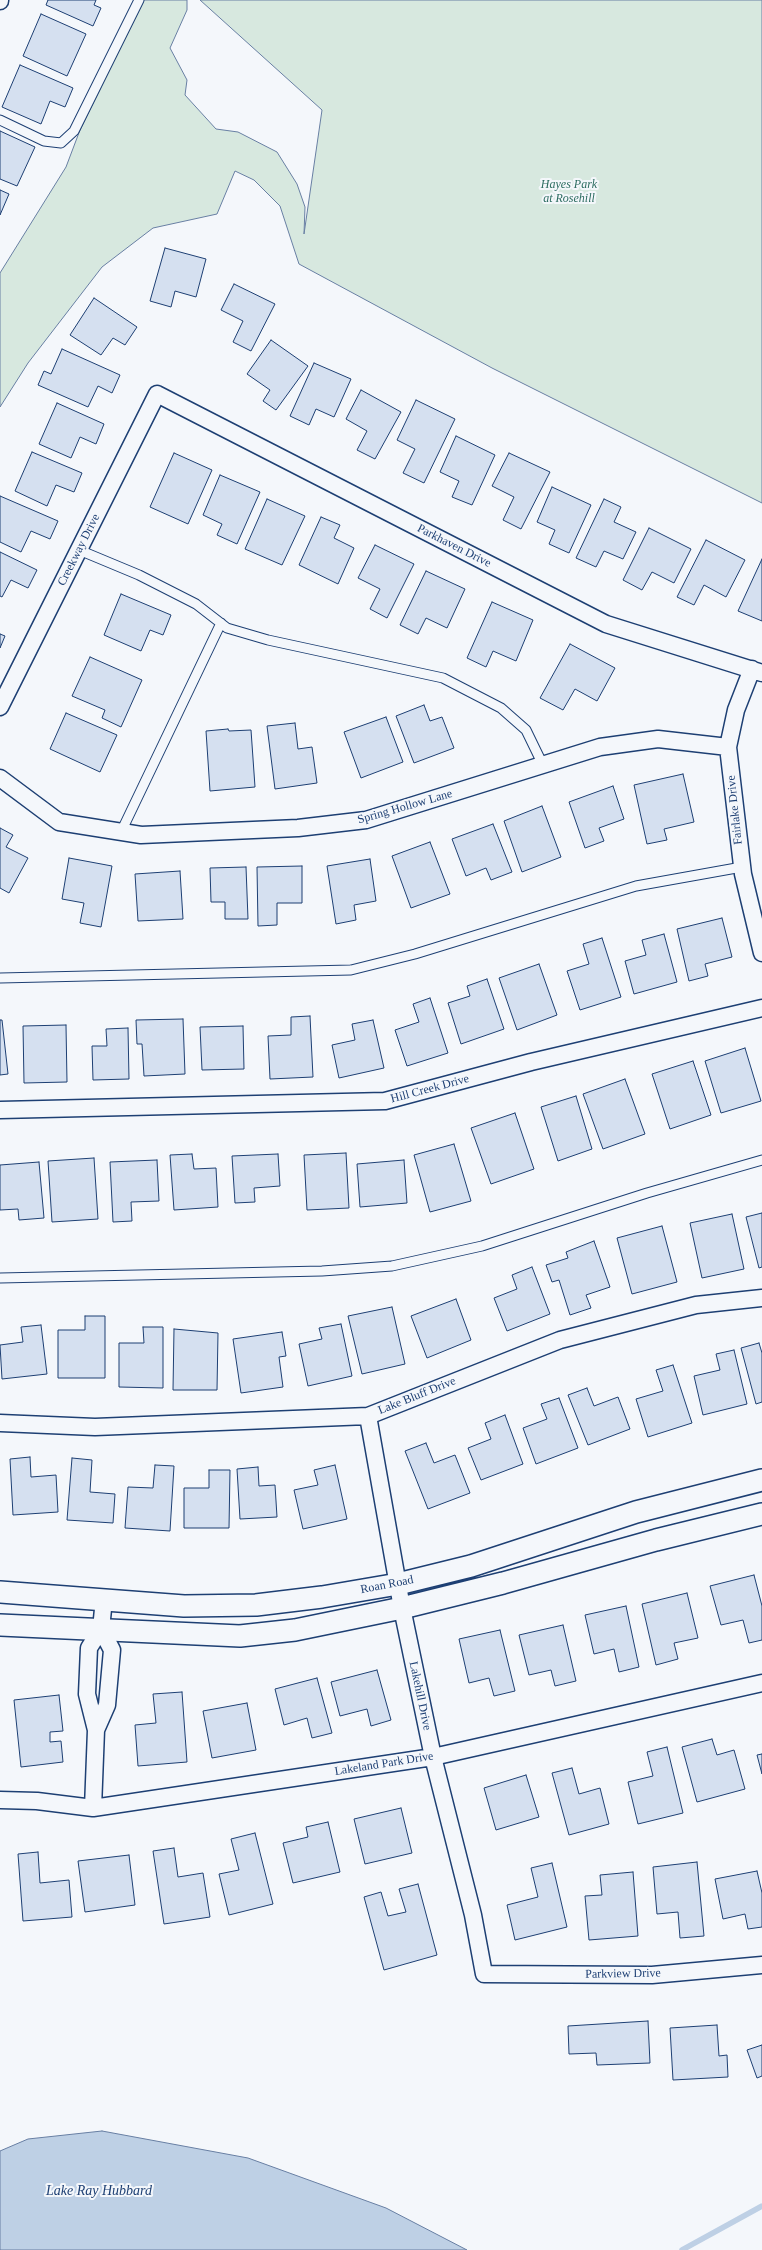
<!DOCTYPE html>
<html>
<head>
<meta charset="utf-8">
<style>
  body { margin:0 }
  canvas { display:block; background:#f4f7fb }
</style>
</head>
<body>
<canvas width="762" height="2250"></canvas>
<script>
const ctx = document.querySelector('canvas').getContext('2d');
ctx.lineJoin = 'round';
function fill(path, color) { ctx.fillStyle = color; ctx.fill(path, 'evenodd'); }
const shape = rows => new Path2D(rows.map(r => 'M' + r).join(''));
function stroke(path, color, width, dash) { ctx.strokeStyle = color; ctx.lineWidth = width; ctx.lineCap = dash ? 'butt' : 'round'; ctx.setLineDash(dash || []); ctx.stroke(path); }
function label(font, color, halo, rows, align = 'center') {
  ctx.font = font + ' "Times New Roman",serif'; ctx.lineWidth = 4; ctx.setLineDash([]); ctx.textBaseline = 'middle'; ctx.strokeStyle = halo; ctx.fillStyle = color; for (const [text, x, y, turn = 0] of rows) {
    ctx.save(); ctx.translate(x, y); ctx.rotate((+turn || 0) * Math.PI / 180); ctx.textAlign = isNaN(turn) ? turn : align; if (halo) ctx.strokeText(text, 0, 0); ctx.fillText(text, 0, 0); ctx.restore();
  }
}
const green = shape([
  [143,0,187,0,187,10,170,48,187,80,185,95,216,129,238,132,277,152,297,184,305,207,304,234,322,110,200,0,762,0,762,503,492,368,299,264,280,206,254,180,235,171,217,214,153,228,102,267,28,363,0,407,0,273,66,167,80,130,143,0]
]);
fill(green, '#d7e8df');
stroke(green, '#687fa3', 1);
const water = shape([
  [102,2131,248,2158,386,2208,467,2250,0,2250,0,2151,28,2139,102,2131]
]);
fill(water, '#bed0e5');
stroke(water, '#687fa3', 1);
stroke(shape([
  [682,2250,762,2206]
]), '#bed0e5', 5.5);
const building = shape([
  [48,0,96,0,94,5,101,8,93,26,46,5,48,0],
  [41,14,86,34,67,76,23,56,41,14],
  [20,65,73,88,65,107,50,101,41,124,2,107,20,65],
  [0,131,35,147,17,186,0,179,0,131],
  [0,190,9,194,0,215,0,190],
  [165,248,206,259,196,297,175,291,171,307,150,301,165,248],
  [234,284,275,304,251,351,233,342,243,321,221,310,234,284],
  [94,298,137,327,125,345,113,338,101,355,70,335,94,298],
  [271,340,308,366,276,410,263,401,270,390,247,374,271,340],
  [62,349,120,375,112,393,98,386,88,407,38,385,44,371,51,374,62,349],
  [314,363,351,379,334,417,316,409,309,425,290,416,314,363],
  [361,390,401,412,375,459,357,450,367,431,346,419,361,390],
  [416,400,455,419,424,483,403,473,415,449,397,440,416,400],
  [57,403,104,424,96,444,80,437,71,458,39,444,57,403],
  [456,436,495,455,472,505,452,497,459,481,440,472,456,436],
  [32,452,82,473,74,492,56,485,47,506,15,491,32,452],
  [174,453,212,470,188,524,150,507,174,453],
  [509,453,550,472,521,529,503,520,514,497,492,486,509,453],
  [220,475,260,492,237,544,217,535,222,524,203,515,220,475],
  [552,487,591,505,569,553,549,544,555,530,537,522,552,487],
  [0,496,58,521,50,539,31,531,21,552,0,542,0,496],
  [267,499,305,516,282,565,245,549,267,499],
  [604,499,621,507,614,522,636,532,623,559,604,551,596,567,576,558,604,499],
  [321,517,340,525,334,538,354,548,338,584,299,565,321,517],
  [649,528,691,549,674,583,652,572,642,590,623,580,649,528],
  [706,540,745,560,726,597,704,585,694,605,677,597,706,540],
  [375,545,414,564,387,618,370,609,380,589,358,578,375,545],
  [0,552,37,570,28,588,11,580,2,597,0,596,0,552],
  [762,559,762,621,738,611,762,559],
  [426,571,465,589,447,628,426,618,418,634,400,625,426,571],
  [121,594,171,615,163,635,150,630,141,651,104,635,121,594],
  [492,602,533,620,516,661,493,651,486,667,467,658,492,602],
  [0,634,5,636,0,648,0,634],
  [570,644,615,668,597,701,575,689,563,710,540,698,570,644],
  [90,657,142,680,121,727,102,718,105,710,72,696,90,657],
  [424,705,430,721,442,717,454,748,414,763,396,716,424,705],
  [66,713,117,735,100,772,50,749,66,713],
  [386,717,403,762,361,778,344,732,386,717],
  [295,723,298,749,312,747,317,783,275,789,267,726,295,723],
  [228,729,229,731,251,730,255,787,210,791,206,731,228,729],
  [683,774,694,822,664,829,667,840,647,844,634,785,683,774],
  [613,786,624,819,599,828,604,841,585,848,569,802,613,786],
  [542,806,561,857,522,872,504,821,542,806],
  [493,824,512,872,491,880,486,868,466,876,452,839,493,824],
  [0,828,13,835,6,847,28,858,9,893,0,888,0,828],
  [430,842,450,894,411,908,392,856,430,842],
  [69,858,112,866,101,927,80,923,84,903,62,899,69,858],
  [370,859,376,901,354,905,356,920,336,924,327,866,370,859],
  [302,866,302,903,277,903,277,925,258,926,257,867,302,866],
  [246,867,248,919,225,919,225,902,211,902,210,868,246,867],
  [180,871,183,919,138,921,135,874,180,871],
  [722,918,732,957,705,964,708,976,689,981,677,929,722,918],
  [664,934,677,982,634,994,625,961,646,955,642,940,664,934],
  [602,938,621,997,580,1010,567,971,589,964,583,944,602,938],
  [539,964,557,1015,517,1030,499,978,539,964],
  [487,979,504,1029,461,1044,448,1003,470,996,467,986,487,979],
  [430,998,448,1053,407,1066,395,1030,419,1022,413,1004,430,998],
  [310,1016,313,1077,270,1079,268,1036,291,1035,291,1017,310,1016],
  [183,1019,185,1074,144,1076,142,1044,137,1044,136,1020,183,1019],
  [0,1020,2,1020,8,1074,0,1075,0,1020],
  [373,1020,384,1068,339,1078,332,1045,355,1040,352,1024,373,1020],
  [66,1025,67,1082,24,1083,23,1026,66,1025],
  [243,1026,244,1069,202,1070,200,1027,243,1026],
  [128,1028,129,1079,93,1080,92,1046,107,1046,106,1029,128,1028],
  [745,1048,761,1101,721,1113,705,1061,745,1048],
  [693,1061,711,1115,670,1129,652,1074,693,1061],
  [625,1079,645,1134,603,1149,583,1094,625,1079],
  [576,1096,592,1149,558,1161,541,1107,576,1096],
  [515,1113,534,1169,491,1184,471,1128,515,1113],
  [454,1144,471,1201,430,1212,414,1155,454,1144],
  [346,1153,349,1208,307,1210,304,1155,346,1153],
  [192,1154,194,1169,216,1168,218,1207,174,1210,170,1155,192,1154],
  [278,1154,280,1186,254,1188,255,1202,235,1203,232,1156,278,1154],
  [94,1158,98,1219,52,1222,48,1161,94,1158],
  [157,1160,159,1201,131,1202,132,1221,113,1222,110,1162,157,1160],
  [404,1160,407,1203,360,1207,357,1164,404,1160],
  [39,1162,44,1218,19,1220,18,1209,0,1210,0,1165,39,1162],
  [762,1213,762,1267,759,1268,746,1217,762,1213],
  [732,1214,744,1269,702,1278,690,1223,732,1214],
  [662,1226,677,1282,632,1294,617,1238,662,1226],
  [594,1241,610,1287,586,1295,591,1308,570,1315,559,1280,552,1282,546,1265,568,1258,566,1252,594,1241],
  [532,1267,550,1314,507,1331,494,1298,517,1289,512,1275,532,1267],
  [456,1299,471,1340,427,1358,411,1316,456,1299],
  [392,1307,405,1364,362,1374,348,1316,392,1307],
  [85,1316,105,1316,105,1378,58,1378,58,1330,85,1330,85,1316],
  [341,1324,352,1376,308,1386,299,1344,322,1339,319,1328,341,1324],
  [41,1325,47,1374,2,1379,0,1345,23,1342,21,1327,41,1325],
  [143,1327,163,1327,163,1388,119,1387,119,1343,144,1343,143,1327],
  [174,1329,218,1333,217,1390,173,1390,174,1329],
  [282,1332,286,1356,279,1357,283,1387,241,1393,233,1339,282,1332],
  [759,1343,762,1353,762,1402,756,1404,741,1348,759,1343],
  [734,1350,747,1404,703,1415,694,1376,720,1370,716,1354,734,1350],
  [673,1365,692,1423,648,1437,636,1399,663,1391,656,1370,673,1365],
  [587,1388,594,1406,618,1397,630,1429,588,1445,568,1395,587,1388],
  [559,1398,578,1448,536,1464,523,1428,547,1419,541,1404,559,1398],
  [505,1415,523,1464,481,1480,468,1448,491,1439,485,1423,505,1415],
  [426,1443,434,1463,455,1455,470,1493,428,1509,405,1451,426,1443],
  [30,1457,31,1477,56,1475,58,1512,13,1515,10,1459,30,1457],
  [72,1458,92,1460,90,1492,115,1494,113,1523,67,1520,72,1458],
  [155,1465,174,1466,170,1531,125,1528,128,1487,153,1488,155,1465],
  [335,1465,347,1519,303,1529,294,1490,318,1485,314,1470,335,1465],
  [258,1467,259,1486,275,1485,277,1517,240,1519,237,1469,258,1467],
  [209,1470,230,1470,229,1528,184,1528,184,1488,209,1488,209,1470],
  [754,1575,762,1606,762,1640,749,1643,743,1620,721,1625,710,1586,754,1575],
  [687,1593,698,1638,674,1643,678,1659,656,1665,642,1604,687,1593],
  [626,1606,639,1667,619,1672,614,1649,594,1654,585,1615,626,1606],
  [563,1625,576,1681,555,1686,551,1670,529,1675,519,1635,563,1625],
  [500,1630,515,1691,494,1696,489,1678,469,1683,459,1639,500,1630],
  [377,1670,391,1720,371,1726,367,1709,340,1716,331,1682,377,1670],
  [317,1678,332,1733,312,1738,307,1718,284,1725,275,1689,317,1678],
  [182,1692,187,1762,138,1766,135,1725,156,1723,153,1694,182,1692],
  [59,1695,63,1731,50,1732,50,1742,61,1741,63,1762,21,1767,14,1700,59,1695],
  [247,1703,256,1750,212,1758,203,1711,247,1703],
  [712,1739,717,1755,734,1750,745,1789,697,1802,682,1747,712,1739],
  [667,1747,683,1813,638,1824,628,1782,653,1776,647,1752,667,1747],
  [762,1754,762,1774,757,1755,762,1754],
  [572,1768,579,1794,600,1788,609,1824,569,1835,552,1773,572,1768],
  [526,1775,539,1817,496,1830,484,1788,526,1775],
  [401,1808,412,1853,365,1864,354,1819,401,1808],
  [328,1822,340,1872,293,1883,283,1843,308,1837,306,1827,328,1822],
  [255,1833,273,1904,229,1915,219,1874,239,1870,231,1839,255,1833],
  [174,1848,178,1877,203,1873,210,1917,164,1924,153,1851,174,1848],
  [38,1852,40,1883,69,1880,72,1917,23,1921,18,1854,38,1852],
  [129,1855,135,1905,85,1912,78,1861,129,1855],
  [697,1862,704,1936,680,1938,678,1912,657,1914,653,1867,697,1862],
  [552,1863,567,1927,515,1940,507,1905,538,1897,531,1868,552,1863],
  [757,1871,762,1893,762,1927,748,1929,745,1914,723,1919,715,1879,757,1871],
  [633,1872,638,1936,589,1940,585,1896,602,1895,600,1875,633,1872],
  [418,1884,437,1955,384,1970,364,1897,381,1892,388,1916,406,1912,399,1889,418,1884],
  [648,2021,650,2063,597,2065,596,2053,569,2054,568,2026,648,2021],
  [717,2025,719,2056,727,2055,728,2077,673,2080,670,2028,717,2025],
  [762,2045,762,2076,757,2078,747,2050,762,2045]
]);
fill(building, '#d5e0f0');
stroke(building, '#1d3f73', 1);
const service = shape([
  [0,120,44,141,61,143,74,131,139,0],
  [79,550,139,575,196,604,227,628,268,640,443,678,501,708,526,730,543,765],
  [121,832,221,623],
  [0,978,351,970,415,954,636,886,742,867],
  [0,1278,322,1271,392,1266,482,1246,647,1193,762,1160]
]);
const minor = shape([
  [0,1,0,0],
  [752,669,736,710,728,747,743,874,762,953],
  [0,707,157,394,606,624,762,673],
  [0,778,59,822,141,835,298,828,366,820,600,747,658,739,728,747],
  [0,1110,385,1101,531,1062,762,1008],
  [368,1416,402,1608,433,1757,473,1915,484,1974,652,1975,762,1965],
  [0,1423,95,1427,368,1416,560,1340,696,1305,762,1298],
  [101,1629,112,1650,107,1705,96,1730,87,1694,89,1648,101,1629,104,1599],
  [0,1800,37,1801,93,1808,433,1757,762,1683],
  [93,1808,96,1730]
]);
const tertiary = shape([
  [0,1592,184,1606,256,1605,322,1597,398,1584,471,1566,636,1512,762,1480],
  [0,1625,240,1636,295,1630,402,1608,503,1583,656,1540,762,1514]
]);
stroke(service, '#1d3f73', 11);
stroke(minor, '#1d3f73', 19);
stroke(tertiary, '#1d3f73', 24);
stroke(service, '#f4f7fb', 9);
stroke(minor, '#f4f7fb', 16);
stroke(tertiary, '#f4f7fb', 21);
label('italic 12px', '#2c6c60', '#f4f7fb', [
  ["Hayes Park",569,185],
  ["at Rosehill",569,199]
]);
label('12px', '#1d3f73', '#f4f7fb', [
  ["Parkhaven Drive",454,546,27],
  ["Creekway Drive",79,550,-63],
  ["Spring Hollow Lane",405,807,-16],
  ["Fairlake Drive",735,810,-96],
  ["Hill Creek Drive",430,1089,-15],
  ["Lake Bluff Drive",417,1396,-22],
  ["Roan Road",387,1585,-11],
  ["Lakehill Drive",420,1696,78],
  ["Lakeland Park Drive",384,1764,-9],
  ["Parkview Drive",623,1974,-1]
]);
label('italic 14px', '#1d3f73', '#f4f7fb', [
  ["Lake Ray Hubbard",99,2191]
]);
</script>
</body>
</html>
